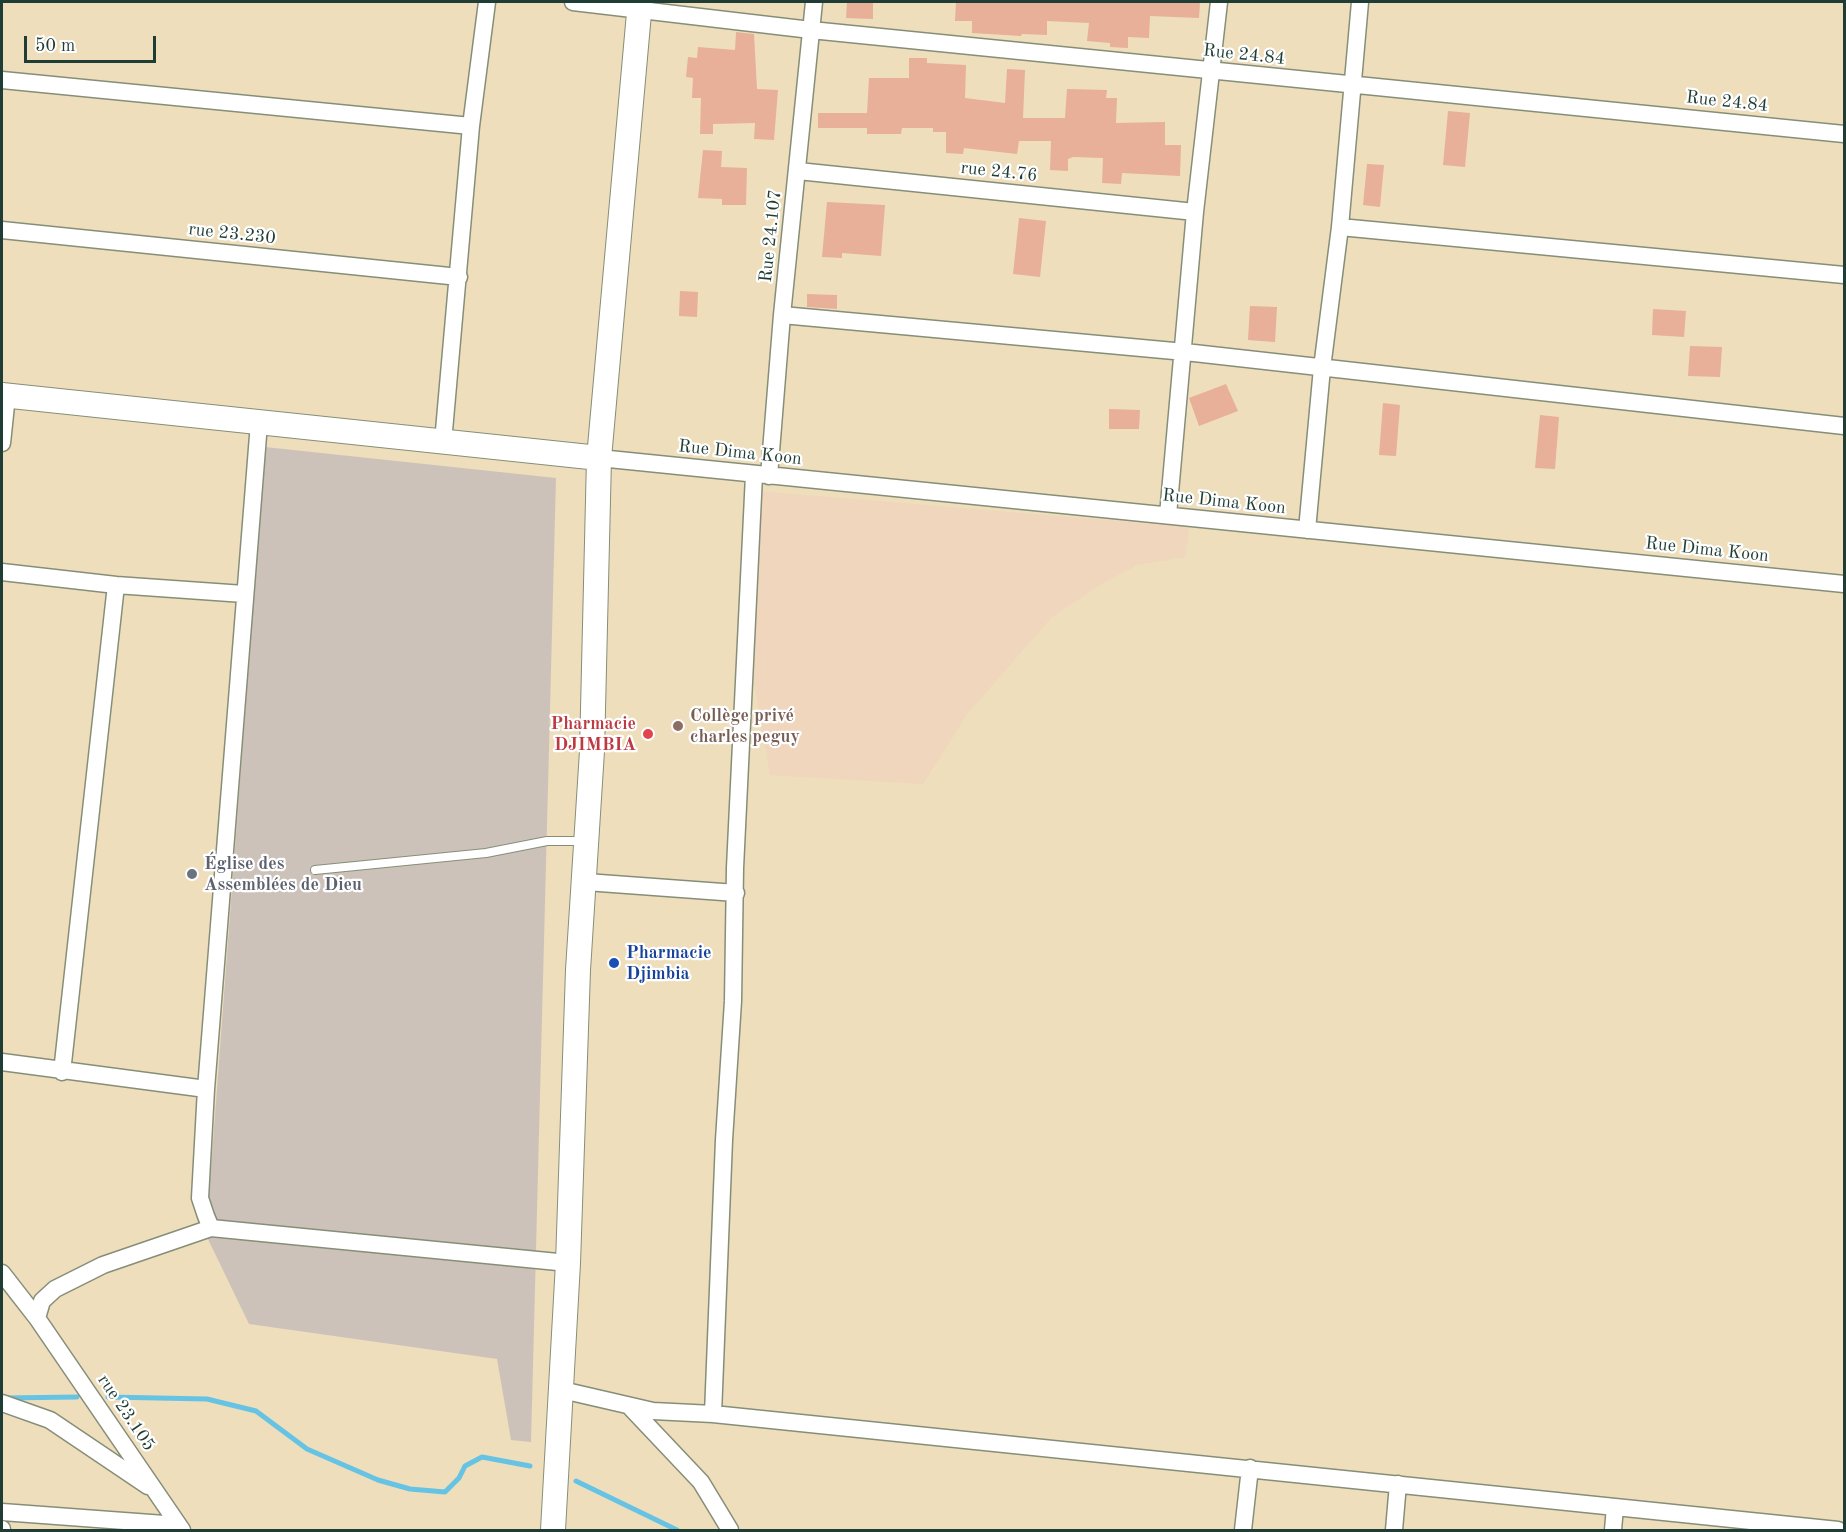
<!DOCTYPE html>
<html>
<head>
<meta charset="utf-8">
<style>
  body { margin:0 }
  #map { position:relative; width:1846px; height:1532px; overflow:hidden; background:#eedebc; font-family:"Old Standard TT",serif }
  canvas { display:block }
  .frame { position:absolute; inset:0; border:3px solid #1f3d34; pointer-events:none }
  .scale { position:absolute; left:24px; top:36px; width:132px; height:27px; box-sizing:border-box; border:3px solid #1f3d34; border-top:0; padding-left:8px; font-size:18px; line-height:21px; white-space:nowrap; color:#1f3d34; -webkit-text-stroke:4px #fff; paint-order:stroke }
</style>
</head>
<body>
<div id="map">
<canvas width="1846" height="1532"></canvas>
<div class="frame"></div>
<div class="scale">50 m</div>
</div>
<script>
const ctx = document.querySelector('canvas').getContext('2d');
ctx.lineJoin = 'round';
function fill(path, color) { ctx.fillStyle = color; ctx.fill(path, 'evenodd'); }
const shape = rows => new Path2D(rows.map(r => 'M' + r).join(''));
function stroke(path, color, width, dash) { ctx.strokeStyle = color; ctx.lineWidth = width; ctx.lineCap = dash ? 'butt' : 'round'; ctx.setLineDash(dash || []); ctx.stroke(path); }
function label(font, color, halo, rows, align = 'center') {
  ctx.font = font + ' "Old Standard TT",serif'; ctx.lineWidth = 4.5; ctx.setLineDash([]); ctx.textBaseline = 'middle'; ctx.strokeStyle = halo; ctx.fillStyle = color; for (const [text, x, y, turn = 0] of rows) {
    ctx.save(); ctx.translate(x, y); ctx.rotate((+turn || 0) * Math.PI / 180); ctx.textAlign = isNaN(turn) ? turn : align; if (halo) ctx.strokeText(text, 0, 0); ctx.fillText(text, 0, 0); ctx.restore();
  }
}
fill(shape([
  [758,491,1189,527,1186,557,1137,565,1103,583,1052,617,968,713,923,784,770,775,751,664]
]), '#efd6bc');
fill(shape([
  [265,447,556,478,531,1442,511,1440,497,1359,249,1324,206,1235]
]), '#cdc2b9');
stroke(shape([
  [108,1397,207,1399,256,1411,307,1449,378,1480,410,1489,445,1492,459,1478,465,1466,482,1457,530,1466],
  [6,1398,77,1397],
  [576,1481,677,1530]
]), '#66c3e4', 5);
fill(shape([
  [847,2,873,2,873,19,846,18],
  [956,2,1200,2,1199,18,1150,16,1149,38,1128,37,1128,48,1110,47,1110,43,1087,41,1089,23,1047,21,1047,35,1022,34,1021,36,972,33,972,21,955,21],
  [736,32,754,34,757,89,778,90,774,140,754,139,755,123,713,124,713,134,700,134,701,98,692,98,693,78,686,77,688,57,697,58,698,47,735,50],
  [909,58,927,58,927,63,966,65,965,98,1005,103,1007,69,1025,70,1023,118,1065,118,1067,89,1107,90,1106,98,1117,98,1116,123,1165,122,1165,145,1181,145,1180,176,1122,173,1121,184,1102,183,1103,158,1073,157,1068,159,1068,171,1050,170,1051,141,1019,141,1017,154,964,148,963,154,946,153,946,132,933,132,933,128,902,128,901,134,867,134,867,128,818,128,818,113,867,113,869,78,909,78],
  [1448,111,1470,113,1465,167,1443,165],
  [703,150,722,151,721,167,747,168,746,205,722,205,722,199,698,198],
  [1367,164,1384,165,1380,207,1363,205],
  [827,202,885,205,881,256,842,253,842,258,822,257],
  [1019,218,1046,221,1040,277,1013,274],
  [680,291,698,292,697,317,679,316],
  [807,294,837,295,837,309,807,307],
  [1250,306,1277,307,1275,342,1248,340],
  [1653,309,1686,311,1684,337,1652,335],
  [1690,346,1722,347,1720,377,1688,376],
  [1226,384,1238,411,1199,426,1189,398],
  [1383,403,1400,405,1396,456,1379,455],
  [1109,409,1140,410,1139,429,1109,429],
  [1540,415,1559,417,1555,469,1535,468]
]), '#e8af99');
const lane = shape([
  [315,870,486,853,547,841,583,841]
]);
const street = shape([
  [573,2,811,30,1844,134],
  [2,80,471,126],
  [798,171,1195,212],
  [1340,227,1844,275],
  [2,230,459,277],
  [782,315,1185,352,1844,426],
  [259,423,206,1089,200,1198,206,1216,211,1228,568,1263],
  [443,442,471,126,487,2],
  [2,443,7,396],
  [599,458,1844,584],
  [769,476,782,315,814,2],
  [1168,515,1195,212,1219,2],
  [1307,530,1322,368,1340,227,1360,2],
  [2,572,116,585,244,594],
  [586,882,736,893],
  [2,1062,206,1089],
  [62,1072,116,585],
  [2,1273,37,1318,182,1530],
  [37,1318,42,1301,55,1289,103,1265,211,1228],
  [562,1390,653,1411,713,1414,724,1140,733,1001,735,868,754,475],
  [2,1403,50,1420,148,1486],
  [631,1408,701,1482,730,1530],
  [713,1414,1838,1530],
  [2,1512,178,1525],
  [2,1529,2,1530],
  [1243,1530,1250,1468],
  [1394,1530,1398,1484],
  [1613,1530,1615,1507]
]);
const secondary = shape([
  [2,395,599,458],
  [553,1530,568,1263,578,970,592,751,599,458,640,2]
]);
stroke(lane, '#868e78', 10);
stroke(street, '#868e78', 19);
stroke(secondary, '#868e78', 26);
stroke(lane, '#fff', 8);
stroke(street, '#fff', 16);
stroke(secondary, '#fff', 24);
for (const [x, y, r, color] of [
  [678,726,6,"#8d6e63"],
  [648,734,6,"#e0444e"],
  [192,874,6,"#6b7280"],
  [614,963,6,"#1a4fb4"]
]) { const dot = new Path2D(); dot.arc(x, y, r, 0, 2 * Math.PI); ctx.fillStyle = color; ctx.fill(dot); stroke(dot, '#fff', 2); }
label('18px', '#1f3d34', '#fff', [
  ["Rue 24.84",1244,55,6],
  ["Rue 24.84",1727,102,6],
  ["rue 24.76",999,172,6],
  ["rue 23.230",232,234,6],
  ["Rue 24.107",771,236,-84],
  ["Rue Dima Koon",740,453,6],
  ["Rue Dima Koon",1224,502,6],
  ["Rue Dima Koon",1707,550,6],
  ["rue 23.105",126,1413,56]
]);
label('bold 18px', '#785e54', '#fff', [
  ["Collège privé",690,716],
  ["charles peguy",690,737]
], 'left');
label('bold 18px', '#be3a42', '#fff', [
  ["Pharmacie",636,724],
  ["DJIMBIA",636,745]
], 'right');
label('bold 18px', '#5b616d', '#fff', [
  ["Église des",204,864],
  ["Assemblées de Dieu",204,885]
], 'left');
label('bold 18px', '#164399', '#fff', [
  ["Pharmacie",626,953],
  ["Djimbia",626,974]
], 'left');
</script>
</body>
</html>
